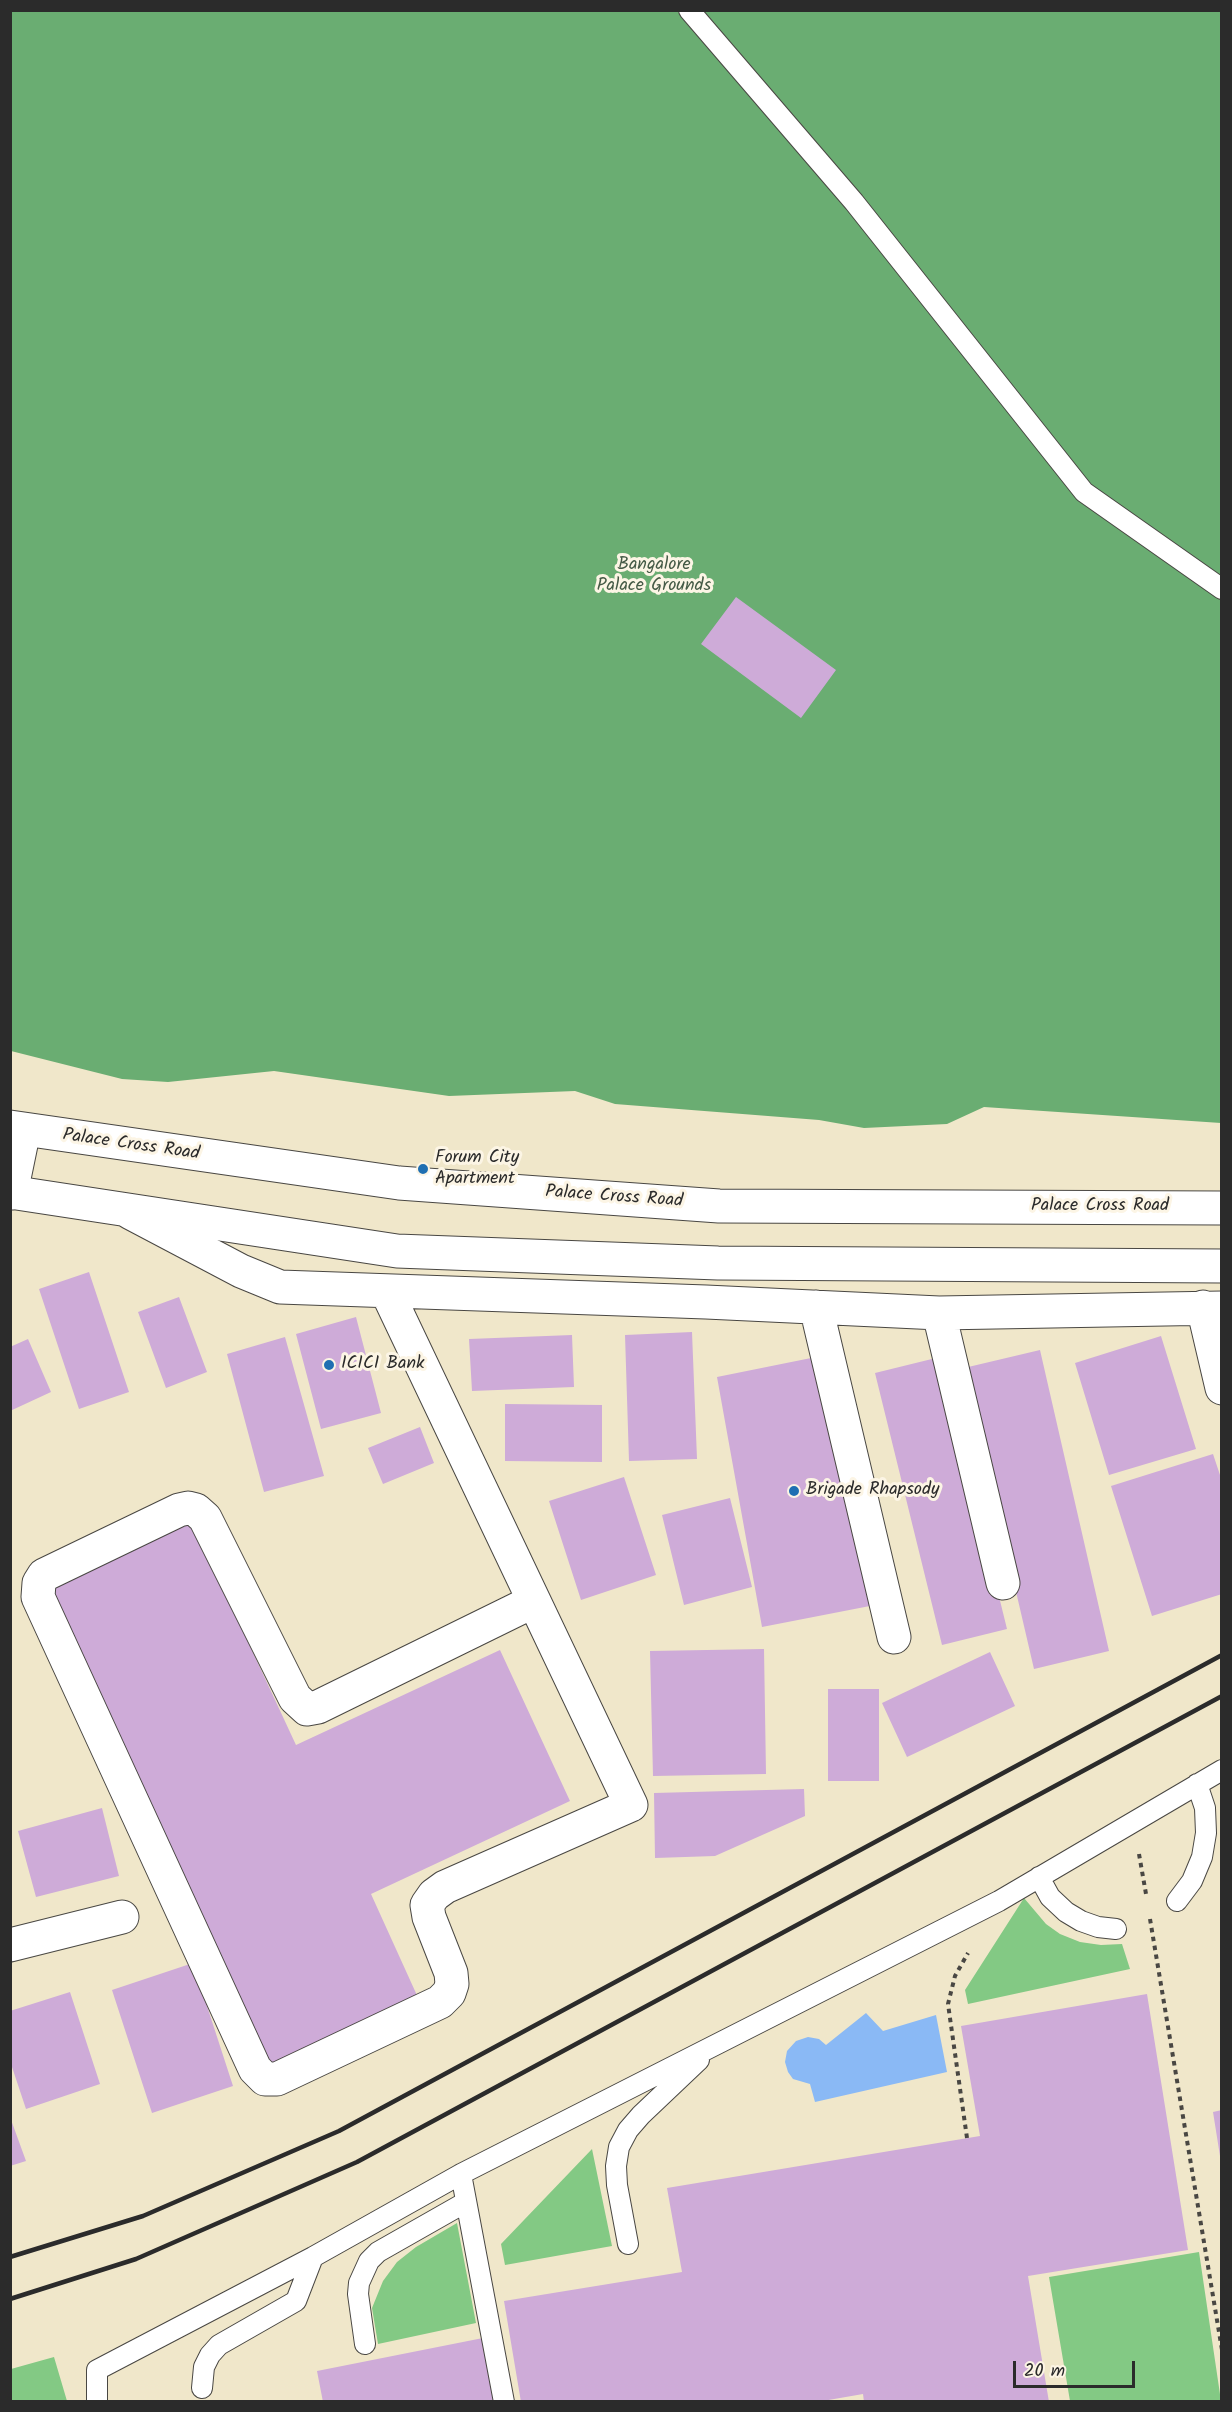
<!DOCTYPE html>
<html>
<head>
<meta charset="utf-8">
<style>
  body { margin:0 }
  #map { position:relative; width:1232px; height:2412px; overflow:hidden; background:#f0e7ca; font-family:Kalam,sans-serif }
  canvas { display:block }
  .frame { position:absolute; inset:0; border:12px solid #2b2b2b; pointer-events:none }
  .scale { position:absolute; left:1013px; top:2361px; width:122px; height:27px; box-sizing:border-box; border:3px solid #2b2b2b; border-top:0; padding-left:8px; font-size:18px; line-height:21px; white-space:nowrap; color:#2b2b2b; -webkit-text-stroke:4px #fcf5e5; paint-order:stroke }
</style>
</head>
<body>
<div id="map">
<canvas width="1232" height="2412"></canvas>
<div class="frame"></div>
<div class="scale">20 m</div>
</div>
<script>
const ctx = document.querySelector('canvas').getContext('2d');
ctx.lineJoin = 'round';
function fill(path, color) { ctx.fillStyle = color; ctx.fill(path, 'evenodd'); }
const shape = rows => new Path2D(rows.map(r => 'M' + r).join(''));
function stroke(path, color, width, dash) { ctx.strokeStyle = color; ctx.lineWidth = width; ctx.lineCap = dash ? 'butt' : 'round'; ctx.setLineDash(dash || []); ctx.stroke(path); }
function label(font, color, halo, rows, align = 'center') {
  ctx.font = font + ' Kalam,sans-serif'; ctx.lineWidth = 6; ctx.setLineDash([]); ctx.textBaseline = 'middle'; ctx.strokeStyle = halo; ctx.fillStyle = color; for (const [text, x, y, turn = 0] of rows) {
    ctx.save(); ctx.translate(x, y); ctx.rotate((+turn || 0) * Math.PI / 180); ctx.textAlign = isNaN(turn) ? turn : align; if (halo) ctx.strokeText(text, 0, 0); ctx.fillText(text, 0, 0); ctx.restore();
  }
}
fill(shape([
  [1024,1898,1046,1924,1060,1934,1080,1942,1101,1945,1122,1944,1130,1969,968,2004,965,1990],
  [592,2149,612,2246,505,2265,501,2244],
  [457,2223,476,2323,378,2344,372,2308,383,2281,397,2262,416,2247],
  [1199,2252,1221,2401,1070,2401,1049,2277],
  [54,2357,67,2401,11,2401,11,2369]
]), '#83c984');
fill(shape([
  [11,11,1221,11,1221,1123,984,1107,947,1124,864,1128,819,1120,615,1104,575,1091,449,1096,274,1071,168,1082,122,1079,11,1051]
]), '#6aad72');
fill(shape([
  [866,2013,883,2031,936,2015,947,2072,815,2102,810,2084,793,2079,788,2072,785,2062,787,2051,796,2041,808,2037,819,2039,826,2045]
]), '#8ab9f5');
fill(shape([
  [736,597,836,670,801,718,701,644],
  [89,1272,129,1392,79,1409,39,1289],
  [179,1297,207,1372,166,1388,138,1312],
  [356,1317,381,1413,321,1429,296,1334],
  [692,1332,697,1459,629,1461,625,1335],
  [572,1335,574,1387,472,1391,469,1339],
  [1161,1336,1196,1449,1109,1475,1075,1363],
  [285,1337,324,1476,264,1492,227,1354],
  [28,1339,51,1392,10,1411,10,1347],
  [1040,1350,1109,1651,1034,1669,964,1368],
  [821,1356,875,1605,762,1627,717,1377],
  [940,1357,1007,1629,942,1645,875,1373],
  [505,1404,602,1405,602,1462,505,1461],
  [420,1427,434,1463,383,1484,368,1448],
  [1213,1454,1222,1481,1222,1594,1152,1616,1111,1486],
  [624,1477,656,1575,581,1600,549,1501],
  [730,1498,752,1587,684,1605,662,1515],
  [190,1517,296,1745,500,1650,570,1801,371,1894,420,2002,268,2072,42,1586],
  [764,1649,766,1774,653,1776,650,1651],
  [990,1652,1015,1706,907,1757,882,1703],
  [828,1689,879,1689,879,1781,828,1781],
  [804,1789,805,1816,715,1856,655,1858,654,1793],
  [102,1808,119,1876,36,1897,18,1831],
  [193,1963,233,2086,152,2113,112,1990],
  [70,1992,100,2084,26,2109,10,2061,10,2011],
  [1147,1994,1188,2250,1028,2276,1049,2402,864,2402,863,2394,817,2402,521,2402,504,2301,682,2272,667,2188,980,2136,961,2026],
  [1222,2110,1222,2156,1220,2156,1213,2112],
  [10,2117,26,2161,10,2166],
  [483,2338,495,2402,323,2402,317,2371]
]), '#ceabd8');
const service = shape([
  [689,10,854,202,1084,492,1222,589],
  [1039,1877,1050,1897,1066,1912,1081,1921,1098,1927,1116,1929],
  [1177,1901,1192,1881,1202,1857,1206,1833,1205,1808,1197,1784],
  [461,2174,504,2402],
  [628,2244,617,2185,616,2166,619,2147,628,2130,641,2115,699,2060],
  [365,2344,358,2294,359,2283,369,2261,378,2252,466,2202],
  [202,2388,204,2367,210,2355,219,2345,296,2301,313,2257],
  [97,2402,97,2370,313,2257,461,2174,999,1901,1222,1770]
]);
const minor = shape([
  [11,1193,24,1130],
  [131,1213,241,1271,280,1287,706,1302,939,1313,1222,1308],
  [387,1292,534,1601,631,1805,445,1887,434,1895,427,1905,429,1917,451,1973,452,1984,449,1993,440,2002,277,2079,265,2079,255,2069,38,1597,39,1583,44,1575,179,1510,188,1508,196,1510,205,1518,295,1698,307,1709,318,1707,534,1601],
  [816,1307,894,1637],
  [1203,1307,1222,1388],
  [939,1313,1003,1583],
  [10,1945,122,1917]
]);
const tertiary = shape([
  [10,1127,399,1183,719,1206,1222,1208],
  [10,1192,397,1251,718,1263,1222,1266]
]);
stroke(service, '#494743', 22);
stroke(minor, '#494743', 35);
stroke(tertiary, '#494743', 35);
stroke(shape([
  [1139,1854,1146,1894],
  [1150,1919,1222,2350],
  [967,2138,948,2004,955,1976,968,1953]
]), '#494743', 4, [4.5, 4.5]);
stroke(service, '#fff', 20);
stroke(minor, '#fff', 33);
stroke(tertiary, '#fff', 33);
stroke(shape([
  [10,2257,143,2216,339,2131,1222,1655],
  [10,2299,136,2259,357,2162,1222,1696]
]), '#2b2b2b', 4.5);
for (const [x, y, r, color] of [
  [423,1169,6,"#1f6fb2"],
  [329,1365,6,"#1f6fb2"],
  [794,1491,6,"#1f6fb2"]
]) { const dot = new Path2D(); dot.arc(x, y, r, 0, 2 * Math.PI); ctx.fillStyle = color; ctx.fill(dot); stroke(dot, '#fcf5e5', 2); }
label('18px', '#455a46', '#fcf5e5', [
  ["Bangalore",654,566],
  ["Palace Grounds",654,587]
]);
label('18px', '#2b2b2b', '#fcf5e5', [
  ["Palace Cross Road",131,1146,8],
  ["Palace Cross Road",614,1198,4],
  ["Palace Cross Road",1100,1207]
]);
label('18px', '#2b2b2b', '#fcf5e5', [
  ["Forum City",435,1159],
  ["Apartment",435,1180],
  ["ICICI Bank",341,1365],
  ["Brigade Rhapsody",806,1491]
], 'left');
</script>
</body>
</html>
